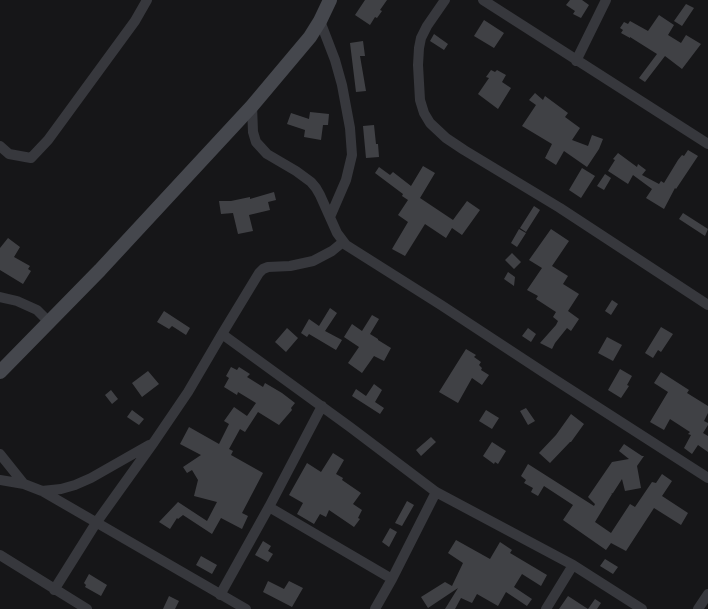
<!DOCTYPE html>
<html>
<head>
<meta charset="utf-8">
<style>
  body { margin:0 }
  canvas { display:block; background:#161618 }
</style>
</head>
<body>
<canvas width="708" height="609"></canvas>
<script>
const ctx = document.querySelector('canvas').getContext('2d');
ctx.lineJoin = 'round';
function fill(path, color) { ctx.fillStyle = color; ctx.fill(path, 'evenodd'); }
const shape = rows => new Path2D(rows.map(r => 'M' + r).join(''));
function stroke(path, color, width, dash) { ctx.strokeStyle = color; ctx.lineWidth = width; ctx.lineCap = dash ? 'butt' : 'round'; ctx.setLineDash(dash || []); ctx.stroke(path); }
fill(shape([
  [365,0,387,0,380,10,382,11,377,18,375,17,370,25,355,15],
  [570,0,582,0,589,5,581,18,573,14,575,11,566,5],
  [686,4,694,8,682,26,674,21],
  [659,15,674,25,668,35,681,43,686,35,701,44,682,69,665,56,645,82,639,78,657,54,630,37,630,38,621,33,623,30,620,28,624,22,628,24,630,21,648,31],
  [484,20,504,33,494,48,474,36],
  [434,34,448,44,444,50,430,41],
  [363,41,365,56,360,56,366,91,356,92,350,43],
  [491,70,495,72,497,70,506,75,502,82,511,88,498,109,478,94,489,78,486,77],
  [535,93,543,100,545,96,568,113,565,117,580,128,572,140,588,146,592,135,603,139,599,149,587,167,564,151,556,165,545,158,552,144,522,126,536,105,529,100],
  [310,112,329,114,328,125,323,125,321,140,304,137,305,130,287,124,291,113,309,119],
  [374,125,376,144,378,144,379,157,366,158,363,126],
  [688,150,698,156,676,189,675,188,664,209,646,198,652,189,633,175,628,184,608,171,615,160,613,159,618,153,637,167,638,164,646,170,642,175,659,184,661,181,664,183,678,160,682,155,684,156],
  [423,166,435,173,420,198,453,220,467,201,480,210,462,235,452,228,446,238,425,224,405,256,392,249,408,222,398,215,408,200,402,196,403,194,375,173,379,167,390,175,393,172,411,186],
  [582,168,595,176,581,198,569,190],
  [605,174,611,178,604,190,597,186],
  [274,192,276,200,268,202,270,210,249,215,253,231,238,234,233,213,221,214,219,201,231,201,250,197,250,199],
  [534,206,540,210,526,232,520,228],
  [683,213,708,229,705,236,679,219],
  [519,229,526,233,517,247,511,243],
  [551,229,569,241,552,266,568,276,563,284,579,294,568,311,579,319,571,331,567,328,555,343,552,349,540,343,556,325,558,321,553,317,556,312,536,299,538,296,527,290,542,268,529,260],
  [8,238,20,247,14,257,30,266,28,269,31,271,23,284,0,270,0,248],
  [512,253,521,262,514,269,505,260],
  [508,272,515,277,514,286,504,279],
  [612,300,618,304,611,315,605,311],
  [330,308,337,313,325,331,342,340,336,350,309,334,307,337,301,333,309,319,319,326],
  [164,311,190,328,186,335,172,326,169,329,157,322],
  [372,315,379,319,370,334,378,339,378,340,391,348,384,361,374,356,362,373,348,363,359,347,344,337,352,324,362,331],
  [661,327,673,334,661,352,658,350,653,358,645,353],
  [287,328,298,338,286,352,275,342],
  [528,328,536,334,531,342,522,336],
  [607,337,622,345,613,361,598,353],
  [466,349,476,355,474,357,481,362,479,365,482,368,481,370,489,375,482,385,472,378,458,403,439,392],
  [231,367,237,370,239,367,250,374,247,377,263,387,265,383,282,393,295,403,291,408,292,410,279,425,258,412,245,432,240,429,229,449,233,451,231,455,263,473,242,513,248,516,242,529,221,518,212,534,183,515,178,519,177,518,170,529,159,522,178,502,207,521,217,502,194,496,198,480,192,470,187,473,183,467,201,455,180,444,189,427,219,444,229,424,224,421,234,407,247,416,256,403,238,392,237,395,224,387,229,378,226,376],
  [620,369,632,376,627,385,629,386,621,398,608,390],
  [148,371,159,384,142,397,132,383],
  [661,372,689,390,687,393,708,406,708,413,704,421,708,423,708,425,703,433,708,436,708,452,698,445,692,454,684,448,691,435,688,434,690,432,670,419,664,430,650,422,668,392,654,383],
  [374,384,382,390,375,402,384,408,380,414,352,396,356,389,366,396],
  [111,390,118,399,112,404,105,395],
  [526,408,535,421,528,425,520,411],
  [132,410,144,419,139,425,127,417],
  [486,410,499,418,492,429,479,421],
  [571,414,584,424,571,442,570,442,550,463,539,453,556,435],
  [431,437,436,442,421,456,416,450],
  [492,442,506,451,498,464,495,462,494,464,483,456],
  [624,444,642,456,644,456,637,466,641,488,625,491,622,479,613,493,611,494,612,494,595,522,611,533,630,504,635,507,652,482,656,483,662,474,672,481,662,496,688,513,681,525,654,508,626,551,611,543,606,550,563,520,573,505,544,486,538,496,531,492,533,488,524,483,526,480,521,476,528,464,594,506,595,504,588,497,612,462,629,459,619,451],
  [333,453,344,460,336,474,343,478,342,480,361,493,353,504,362,510,358,518,360,519,354,527,329,510,326,517,320,514,314,524,297,514,303,503,289,495,307,463,321,472],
  [407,501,414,505,402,526,395,523],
  [390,528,397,532,389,547,382,542],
  [456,540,490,559,500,542,512,550,510,553,547,575,541,586,522,574,514,587,532,599,527,606,506,592,498,606,477,594,472,603,461,598,455,609,445,609,458,588,428,608,421,597,445,582,452,586,463,563,448,553],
  [263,541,271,546,268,551,273,554,268,562,255,555],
  [201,556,217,565,212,574,196,565],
  [605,559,618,567,613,574,600,566],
  [89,574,107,585,101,596,85,587,86,585,84,583],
  [268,581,284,589,289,581,303,588,292,607,263,592],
  [169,596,179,601,175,609,163,609],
  [568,596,588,609,595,599,601,603,597,609,559,609]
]), '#404145');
stroke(shape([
  [445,0,427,26,421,38,419,48,418,65,420,100,424,113,430,123,446,138,464,150,560,208,708,305],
  [483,0,708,144],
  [320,21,335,60,342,85,350,128,352,155,346,180,330,217],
  [576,61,606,0],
  [252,106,253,132,256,142,267,154,296,171,311,182,316,188,320,195,337,233,346,245,441,305,543,372,708,478],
  [0,146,9,154,31,158,48,140,135,21,147,0],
  [0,297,17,301,37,310,49,322],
  [222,334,350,427,436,492,573,565,642,609],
  [0,454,24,484],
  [0,480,24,484,42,491,246,609],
  [42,491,61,489,75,485,91,478,149,445],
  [269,507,392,579],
  [0,555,87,609],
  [54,590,96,523,154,442,188,392,222,334,259,273,263,269,268,267,290,266,313,261,332,251,343,242],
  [220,595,269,507,322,406],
  [375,609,392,579,436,492],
  [546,609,573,565],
  [698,609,708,594]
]), '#37383d', 10);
stroke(shape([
  [0,372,100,270,252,106,310,37,320,21,330,0]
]), '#45474d', 14);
</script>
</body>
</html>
